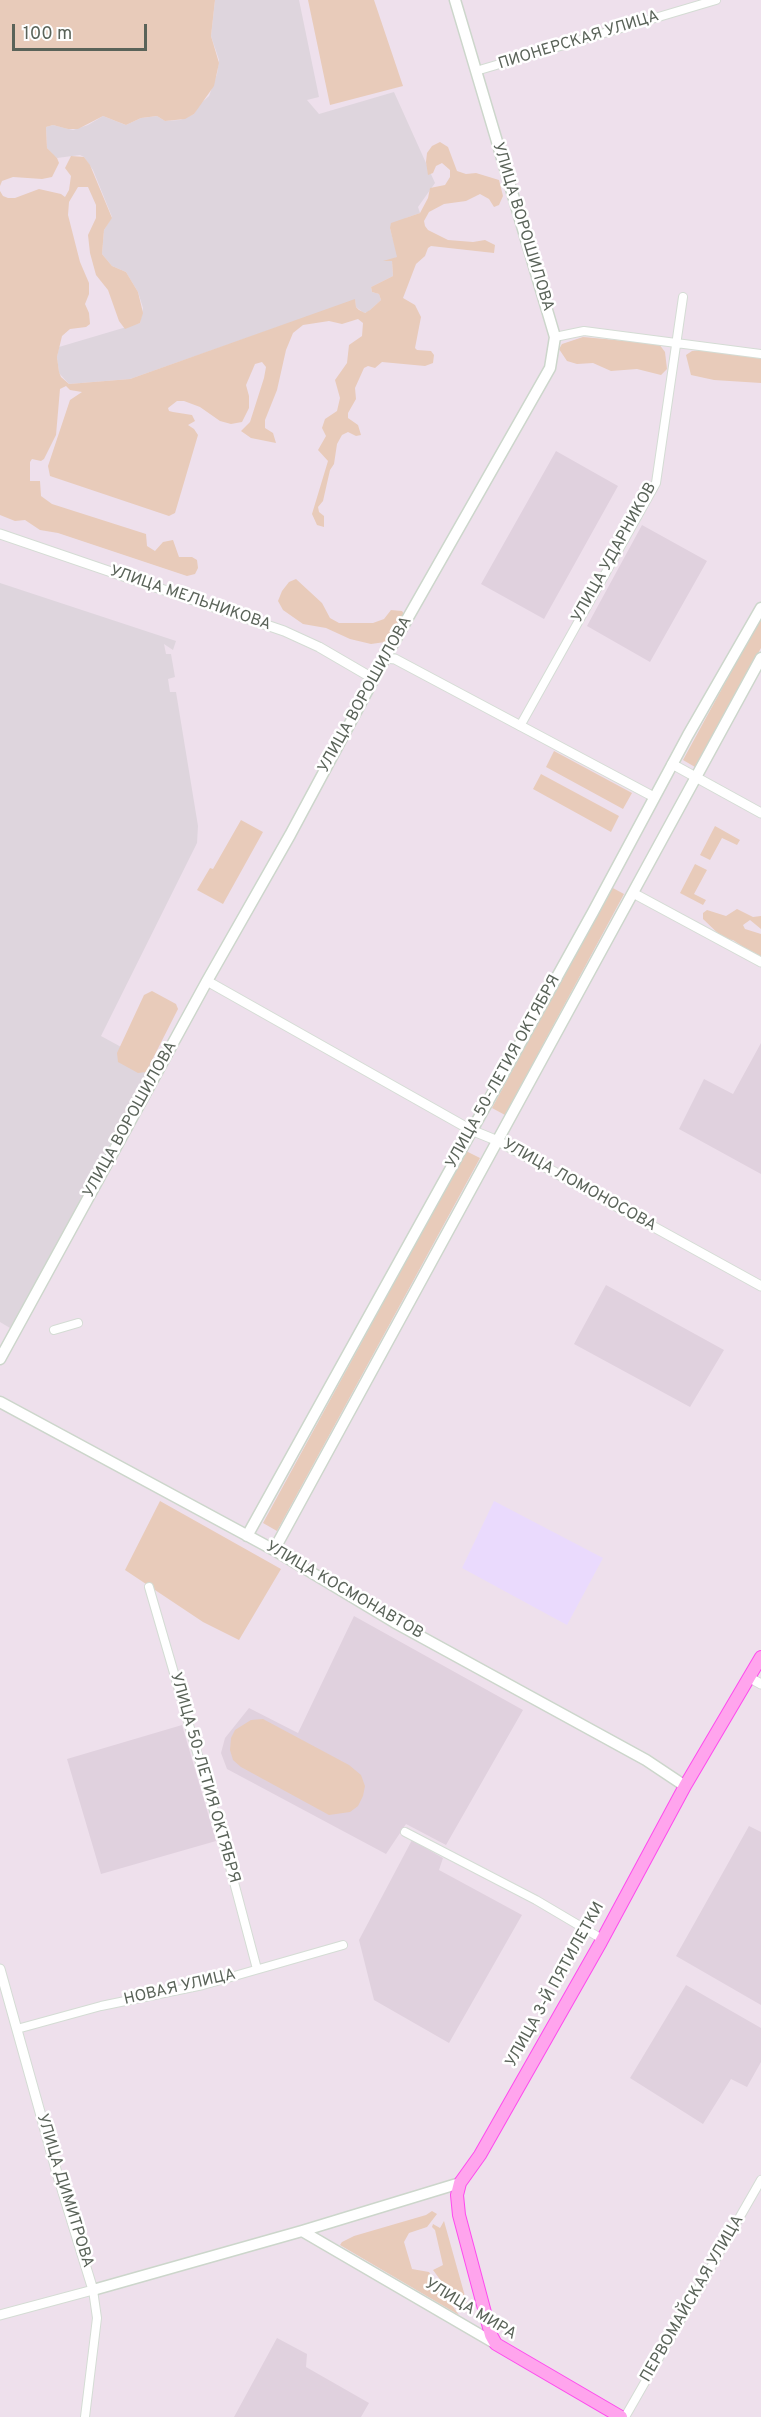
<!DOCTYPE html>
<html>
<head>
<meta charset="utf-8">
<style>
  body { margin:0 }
  #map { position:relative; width:761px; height:2417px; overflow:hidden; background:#eee0ec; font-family:Overpass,sans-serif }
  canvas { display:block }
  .scale { position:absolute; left:12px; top:24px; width:135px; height:27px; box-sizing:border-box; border:3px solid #5a6359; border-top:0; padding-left:8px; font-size:18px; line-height:21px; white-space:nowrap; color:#5a6359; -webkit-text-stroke:4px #fff; paint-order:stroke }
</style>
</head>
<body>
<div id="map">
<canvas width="761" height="2417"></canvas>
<div class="scale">100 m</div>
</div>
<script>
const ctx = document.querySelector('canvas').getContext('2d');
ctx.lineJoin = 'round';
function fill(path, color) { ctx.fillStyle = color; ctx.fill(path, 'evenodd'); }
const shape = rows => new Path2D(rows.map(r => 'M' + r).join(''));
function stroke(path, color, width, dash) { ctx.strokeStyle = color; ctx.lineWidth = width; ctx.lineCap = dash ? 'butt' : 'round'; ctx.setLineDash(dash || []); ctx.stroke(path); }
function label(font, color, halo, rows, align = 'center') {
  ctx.font = font + ' Overpass,sans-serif'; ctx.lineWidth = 5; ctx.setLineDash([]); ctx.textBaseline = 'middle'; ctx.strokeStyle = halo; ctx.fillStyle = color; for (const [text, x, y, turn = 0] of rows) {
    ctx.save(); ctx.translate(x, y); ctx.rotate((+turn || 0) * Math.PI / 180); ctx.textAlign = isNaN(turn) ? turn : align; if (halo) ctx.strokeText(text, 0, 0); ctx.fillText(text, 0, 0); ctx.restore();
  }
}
fill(shape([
  [215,0,299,0,319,97,307,100,319,114,394,92,435,183,418,207,420,213,406,218,398,225,390,228,398,257,387,261,392,261,393,276,371,287,372,292,379,294,381,300,368,312,364,313,356,307,355,300,130,379,69,384,59,373,57,357,59,347,140,323,143,308,138,292,126,272,112,266,102,254,104,230,112,217,93,170,84,157,80,155,57,158,53,155,47,148,46,127,53,125,73,130,88,125,103,116,126,125,141,118,157,116,165,121,180,120,194,114,198,106,209,96,217,74,219,60,211,36],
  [0,583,176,641,173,650,164,644,166,654,171,654,175,677,168,679,170,692,176,692,198,826,197,843,101,1036,156,1066,10,1328,0,1322]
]), '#ded5dd');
fill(shape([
  [556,451,618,486,544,619,481,584],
  [642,525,707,561,650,662,587,626],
  [761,1043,761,1174,679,1129,704,1079,733,1094],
  [606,1285,724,1350,690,1407,574,1344],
  [354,1616,523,1710,446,1845,406,1824,386,1854,227,1769,221,1753,225,1738,249,1708,298,1733],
  [182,1725,216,1841,101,1874,67,1759],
  [749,1826,761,1832,761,2005,676,1956],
  [412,1840,443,1858,439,1870,522,1915,449,2043,374,2000,359,1940],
  [686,1985,761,2028,761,2062,747,2087,731,2079,703,2124,630,2078],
  [277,2338,307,2354,306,2367,369,2403,361,2417,234,2417]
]), '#e0d1de');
fill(shape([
  [494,1501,603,1558,567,1625,462,1568]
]), '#eadafd');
fill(shape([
  [0,0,215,0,211,36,219,63,214,86,194,114,185,119,165,121,157,116,141,118,126,125,103,116,78,129,68,129,53,125,46,127,47,148,57,158,59,163,52,177,42,179,13,177,2,181,0,186],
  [308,0,374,0,403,86,330,105],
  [440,142,448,147,457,171,466,174,476,173,499,180,503,196,499,205,494,207,489,199,480,194,466,201,444,204,429,212,424,221,425,226,428,230,448,240,473,242,485,240,495,245,494,253,431,246,428,248,425,256,416,264,403,298,415,305,421,317,415,348,417,350,431,351,434,355,433,363,425,366,382,362,375,368,368,366,364,368,355,388,356,399,348,413,348,418,358,425,361,435,356,436,348,432,342,435,337,444,334,464,330,470,323,501,318,507,319,512,324,516,324,527,317,525,312,514,328,461,318,450,326,436,322,428,325,419,337,411,340,398,335,380,347,363,349,345,362,336,363,323,358,319,342,324,329,321,303,325,293,333,286,350,277,390,265,420,265,428,273,433,276,443,251,438,241,431,250,422,264,378,266,367,262,362,255,364,246,385,249,396,249,408,242,422,231,424,220,421,200,407,184,401,177,401,168,408,169,411,173,412,192,415,195,421,188,425,194,429,198,435,175,513,169,516,50,476,48,466,70,400,82,392,70,390,66,386,60,389,56,435,44,459,41,461,32,459,30,462,30,481,40,481,41,496,52,504,146,534,147,546,155,551,163,542,173,540,179,557,192,557,197,560,198,568,195,574,187,576,58,533,40,530,25,520,15,521,0,515,0,191,3,196,8,198,15,198,39,189,61,194,65,197,69,190,71,176,65,168,71,156,84,157,90,165,112,218,104,230,102,254,112,266,126,272,138,292,143,313,140,323,125,329,119,321,108,290,96,275,90,253,88,235,96,218,96,205,88,187,78,187,69,202,68,215,80,262,89,283,89,294,85,304,89,313,90,324,86,327,70,329,62,336,57,357,59,372,61,377,69,384,130,379,355,299,356,307,359,310,365,313,370,310,381,300,379,294,372,292,371,287,393,276,392,261,383,261,397,257,390,228,391,223,420,213,428,198,430,188,445,185,450,177,450,170,442,163,436,166,433,173,428,175,426,162,427,153,432,146],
  [583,337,659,344,665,352,667,369,661,375,637,369,611,371,593,363,577,364,567,361,559,349,562,344],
  [702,350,761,357,761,383,714,380,691,375,686,355,692,351],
  [296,579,322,603,330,618,339,623,373,623,384,619,391,610,402,611,404,614,394,638,385,642,371,644,350,639,326,628,303,624,283,610,278,601,282,591,289,582],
  [761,617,761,648,695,767,683,760],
  [554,751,632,793,623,809,546,767],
  [541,774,619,816,611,832,533,789],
  [241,820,263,832,223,904,197,890,210,868,213,869],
  [715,826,740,840,737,845,722,838,710,860,700,855],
  [695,864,707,870,694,894,706,900,703,905,680,893],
  [611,887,624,894,505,1115,492,1108],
  [737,909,753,917,761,916,761,929,750,920,743,925,745,929,761,934,761,959,733,940,724,939,703,919,703,913,707,910,726,916],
  [152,991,176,1004,178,1009,146,1072,138,1073,118,1062,117,1053,144,995],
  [466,1151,480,1158,277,1531,263,1523],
  [160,1501,281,1569,239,1640,203,1622,125,1570],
  [263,1719,349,1765,361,1775,365,1786,363,1796,358,1806,350,1812,329,1815,241,1767,233,1760,230,1750,231,1738,235,1730,251,1720],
  [432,2211,437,2214,427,2227,409,2233,404,2242,412,2269,429,2272,436,2283,447,2289,433,2270,443,2265,435,2230,432,2227,433,2224,440,2228,444,2221,468,2307,464,2308,453,2295,452,2298,448,2300,459,2315,340,2245,342,2242,354,2236,426,2215]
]), '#e8cbba');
const minor = shape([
  [476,71,716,0],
  [555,337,584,331,761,354],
  [520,726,656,483,683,297],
  [54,1330,78,1323],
  [149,1587,226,1852,257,1969],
  [405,1832,536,1900,602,1939],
  [17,2029,101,2006,203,1985,343,1945],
  [85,2417,97,2318,93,2290],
  [625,2417,761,2180]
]);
const tertiary = shape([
  [0,534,284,631,319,647,374,679],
  [385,658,395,659,654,797],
  [672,764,761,813],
  [633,893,761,962],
  [207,981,471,1130,498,1141,761,1286],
  [750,1678,761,1684],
  [0,1969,57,2173,93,2290,0,2315]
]);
const secondary = shape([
  [0,1359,207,981,290,835,385,658,550,368,555,337,455,0],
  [0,1402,274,1550,394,1622,646,1760,685,1786],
  [247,1536,593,912,688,735,761,608],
  [274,1550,761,658],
  [302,2231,496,2344],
  [93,2290,302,2231,460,2183]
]);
const primary = shape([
  [621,2417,496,2344,491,2335,459,2215,457,2195,460,2183,480,2155,601,1942,685,1786,761,1657]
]);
stroke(minor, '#d4dcd4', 10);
stroke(tertiary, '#d4dcd4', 11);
stroke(secondary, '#ccd6cb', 13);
stroke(primary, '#fe4aee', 14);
stroke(minor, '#fff', 8);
stroke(tertiary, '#fff', 9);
stroke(secondary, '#fff', 10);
stroke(primary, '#ffa4ed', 12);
label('16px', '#5a6359', '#fff', [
  ["ПИОНЕРСКАЯ УЛИЦА",579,41,-17],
  ["УЛИЦА ВОРОШИЛОВА",522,227,73],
  ["УЛИЦА УДАРНИКОВ",615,553,-61],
  ["УЛИЦА МЕЛЬНИКОВА",190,599,19],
  ["УЛИЦА ВОРОШИЛОВА",366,695,-61],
  ["УЛИЦА 50-ЛЕТИЯ ОКТЯБРЯ",504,1072,-61],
  ["УЛИЦА ВОРОШИЛОВА",131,1120,-61],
  ["УЛИЦА ЛОМОНОСОВА",579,1186,29],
  ["УЛИЦА КОСМОНАВТОВ",344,1591,30],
  ["УЛИЦА 50-ЛЕТИЯ ОКТЯБРЯ",204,1778,74],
  ["УЛИЦА 3-Й ПЯТИЛЕТКИ",556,1985,-61],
  ["НОВАЯ УЛИЦА",180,1988,-13],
  ["УЛИЦА ДИМИТРОВА",64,2191,73],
  ["ПЕРВОМАЙСКАЯ УЛИЦА",693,2299,-60],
  ["УЛИЦА МИРА",470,2310,31]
]);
</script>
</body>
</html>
